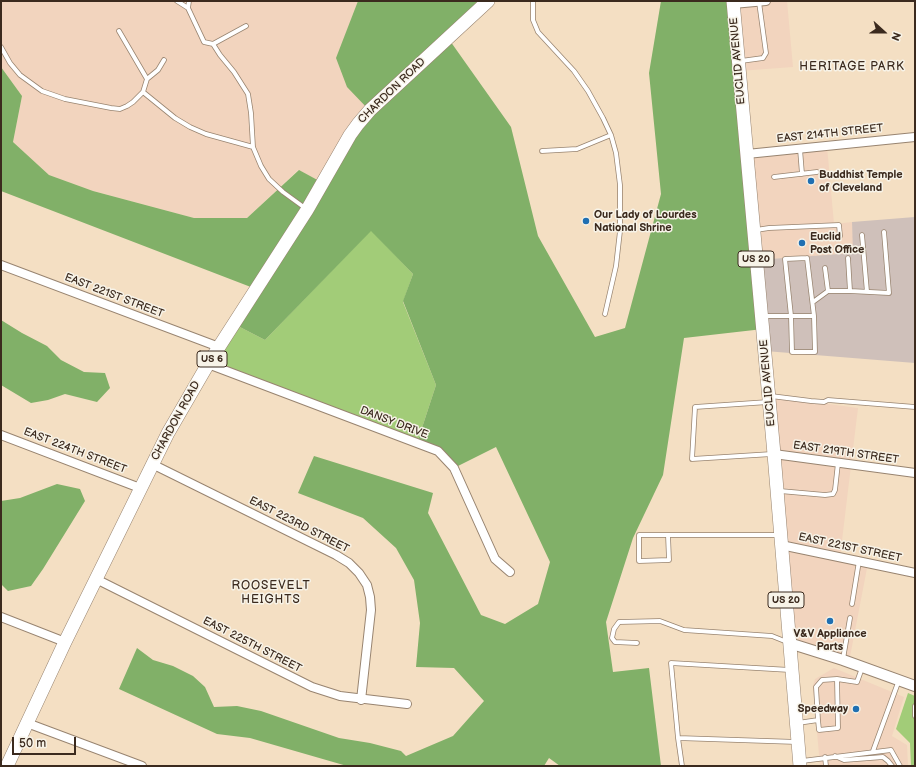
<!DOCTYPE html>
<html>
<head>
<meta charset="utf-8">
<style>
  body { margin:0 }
  #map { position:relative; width:916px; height:767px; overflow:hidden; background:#f4dfc3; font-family:"Balsamiq Sans",sans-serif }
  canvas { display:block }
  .frame { position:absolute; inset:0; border:2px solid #3b2a1e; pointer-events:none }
  .north { position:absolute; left:864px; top:12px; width:40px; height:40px; -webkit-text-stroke:3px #f7f3e8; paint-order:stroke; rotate:111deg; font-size:11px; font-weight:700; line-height:16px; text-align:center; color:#3b2a1e }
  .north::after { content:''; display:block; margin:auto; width:14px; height:18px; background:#3b2a1e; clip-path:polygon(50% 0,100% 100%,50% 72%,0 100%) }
  .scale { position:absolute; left:12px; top:737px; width:64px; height:18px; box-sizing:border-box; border:2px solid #3b2a1e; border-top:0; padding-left:5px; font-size:12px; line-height:14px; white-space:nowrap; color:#3b2a1e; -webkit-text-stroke:3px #f7f3e8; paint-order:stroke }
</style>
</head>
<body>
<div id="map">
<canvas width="916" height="767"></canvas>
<div class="frame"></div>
<div class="north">N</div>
<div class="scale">50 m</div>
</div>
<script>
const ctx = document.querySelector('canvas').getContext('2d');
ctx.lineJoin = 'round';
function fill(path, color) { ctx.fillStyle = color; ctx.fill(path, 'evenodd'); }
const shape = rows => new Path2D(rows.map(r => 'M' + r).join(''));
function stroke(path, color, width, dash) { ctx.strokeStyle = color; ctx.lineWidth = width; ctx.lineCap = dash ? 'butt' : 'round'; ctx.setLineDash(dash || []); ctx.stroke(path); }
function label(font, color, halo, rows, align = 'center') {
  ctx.font = font + ' "Balsamiq Sans",sans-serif'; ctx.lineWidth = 3; ctx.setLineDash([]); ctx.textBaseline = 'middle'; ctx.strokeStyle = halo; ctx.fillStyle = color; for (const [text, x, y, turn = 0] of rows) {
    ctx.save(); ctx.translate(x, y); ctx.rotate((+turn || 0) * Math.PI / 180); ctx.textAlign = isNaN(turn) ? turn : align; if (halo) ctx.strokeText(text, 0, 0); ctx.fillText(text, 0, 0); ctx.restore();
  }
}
fill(shape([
  [1,1,358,1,337,58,370,110,323,183,298,170,247,218,194,218,93,191,49,175,13,142,22,96,1,67],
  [733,1,787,1,793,67,739,71],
  [827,146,834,224,852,222,854,253,756,260,747,154],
  [769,396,858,408,840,557,868,563,849,662,789,643],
  [834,668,904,697,892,736,907,745,908,766,820,766,813,686,815,679]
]), '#f2d4be');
fill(shape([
  [915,217,915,363,765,351,756,260,853,253,852,222]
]), '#cfc0ba');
fill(shape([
  [371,230,413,274,403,302,436,385,417,443,208,364,234,324,265,340],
  [908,693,915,696,915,766,911,766,910,743,896,729]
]), '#a2cc78');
fill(shape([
  [358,1,488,1,448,38,511,127,538,236,595,337,625,328,661,194,649,73,661,1,733,1,763,329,684,338,663,475,633,538,606,622,613,672,649,668,661,766,560,766,549,758,544,766,347,766,250,738,217,734,119,689,137,648,153,660,173,666,193,676,205,687,214,707,237,706,261,711,339,738,370,743,401,751,406,756,453,736,484,701,454,668,416,667,420,623,414,580,396,548,363,518,298,493,314,456,433,493,428,513,481,615,505,624,538,604,550,562,496,447,454,468,447,459,417,443,436,385,403,301,413,274,371,231,265,340,234,324,256,289,1,191,1,67,22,96,13,142,49,175,93,191,194,218,247,218,299,170,323,183,370,111,347,87,336,58],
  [1,320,22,333,47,346,61,360,84,372,105,373,110,388,97,402,65,394,48,400,31,403,1,385],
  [57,484,80,489,85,501,43,569,31,586,8,591,1,584,1,501,20,498]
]), '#81b068');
const service = shape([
  [177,1,188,8],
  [189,1,188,8,204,42,213,44,246,26],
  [533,1,533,20,538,32,574,71,588,91,603,118,611,135,616,153,620,185,620,231,616,266,605,314],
  [119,31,147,79,143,92],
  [213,44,220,55,234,72,248,94,251,113,253,147],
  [1,47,10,63,20,75,42,91,65,99,111,108,120,109,127,106,133,102,143,92,175,118,190,127,206,134,253,147,261,166,269,179,283,192,305,208],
  [741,61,763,58,766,53,759,2],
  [147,79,158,70,164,60],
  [800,149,802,174],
  [542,151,577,149,611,135],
  [774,177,817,172],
  [756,230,769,228,839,225,840,236],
  [862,235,867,292],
  [807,258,814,316,815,352,792,352,791,316,785,259,807,258],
  [825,268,828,291],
  [850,291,889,293,884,232],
  [813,302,828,291,850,291,848,258],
  [764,316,814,316],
  [771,396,811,401,824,402,828,400,915,407],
  [768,402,695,407,692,459,772,454],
  [780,491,825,495,833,494,835,490,838,463],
  [668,535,669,560,639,561,639,535,778,535],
  [852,604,859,561],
  [637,643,615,642,612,638,614,629,619,622,660,621,684,630,772,636,787,642],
  [843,659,850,618],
  [915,706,915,716],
  [818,720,816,687,822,680,837,679],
  [798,723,818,720,819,730,838,728,837,679,857,682,862,668],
  [678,738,671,663,790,670],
  [873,751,899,680],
  [835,756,844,760,883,757,888,761,892,766],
  [825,757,826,766],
  [802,761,891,750,900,766],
  [682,766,678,738,797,742]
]);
const minor = shape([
  [733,4,766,1],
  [747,154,915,137],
  [1,265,219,347],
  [208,364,438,451,454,468,495,559,510,572],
  [1,435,140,488],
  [774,454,915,473],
  [152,464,336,555,349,563,359,573,367,585,370,597,371,610,361,700],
  [781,545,915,573],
  [96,579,312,687,340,696,407,704],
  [1,617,65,642],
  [27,723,142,766]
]);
const tertiary = shape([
  [789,643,843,660,915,686]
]);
const primary = shape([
  [733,1,774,454,800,766],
  [7,766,65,642,168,433,208,364,307,210,350,135,358,124,370,110,488,1]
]);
stroke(service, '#988470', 5.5);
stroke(minor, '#988470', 10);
stroke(tertiary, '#988470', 12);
stroke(primary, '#988470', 14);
stroke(service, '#fff', 4);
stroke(minor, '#fff', 8);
stroke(tertiary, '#fff', 10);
stroke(primary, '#fff', 13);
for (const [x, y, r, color] of [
  [811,181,4,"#1f6fb2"],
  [586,221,4,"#1f6fb2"],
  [802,243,4,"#1f6fb2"],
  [830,621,4,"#1f6fb2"],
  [856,709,4,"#1f6fb2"]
]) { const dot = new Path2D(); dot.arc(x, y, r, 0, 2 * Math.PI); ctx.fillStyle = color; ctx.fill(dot); stroke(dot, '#f7f3e8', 1.5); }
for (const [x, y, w] of [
  [756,259,36],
  [212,359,30],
  [786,600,36]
]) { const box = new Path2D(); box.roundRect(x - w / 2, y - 8, w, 16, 3); ctx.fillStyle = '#f7f3e8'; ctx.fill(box); stroke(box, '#3b2a1e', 1); }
label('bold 10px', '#3b2a1e', null, [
  ["US 20",756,259],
  ["US 6",212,359],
  ["US 20",786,600]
]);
label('11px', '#3b2a1e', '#f7f3e8', [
  ["EUCLID AVENUE",738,61,-95],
  ["CHARDON ROAD",392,91,-44],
  ["EAST 214TH STREET",830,134,-6],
  ["EAST 221ST STREET",114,296,21],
  ["EUCLID AVENUE",768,383,-95],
  ["CHARDON ROAD",176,421,-61],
  ["DANSY DRIVE",394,423,21],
  ["EAST 224TH STREET",75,451,21],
  ["EAST 219TH STREET",846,453,8],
  ["EAST 223RD STREET",299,525,27],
  ["EAST 221ST STREET",850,548,12],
  ["EAST 225TH STREET",252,645,27]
]);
label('bold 11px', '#3b2a1e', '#f7f3e8', [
  ["Buddhist Temple",819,175],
  ["of Cleveland",819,188],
  ["Our Lady of Lourdes",594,215],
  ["National Shrine",594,228],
  ["Euclid",810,237],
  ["Post Office",810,250],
  ["V&V Appliance",830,634,"center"],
  ["Parts",830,647,"center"],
  ["Speedway",848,709,"right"]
], 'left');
ctx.letterSpacing = '1px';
label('12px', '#3b2a1e', '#f7f3e8', [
  ["HERITAGE PARK",852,67],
  ["ROOSEVELT",271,586],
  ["HEIGHTS",271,600]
]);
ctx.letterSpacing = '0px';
</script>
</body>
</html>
